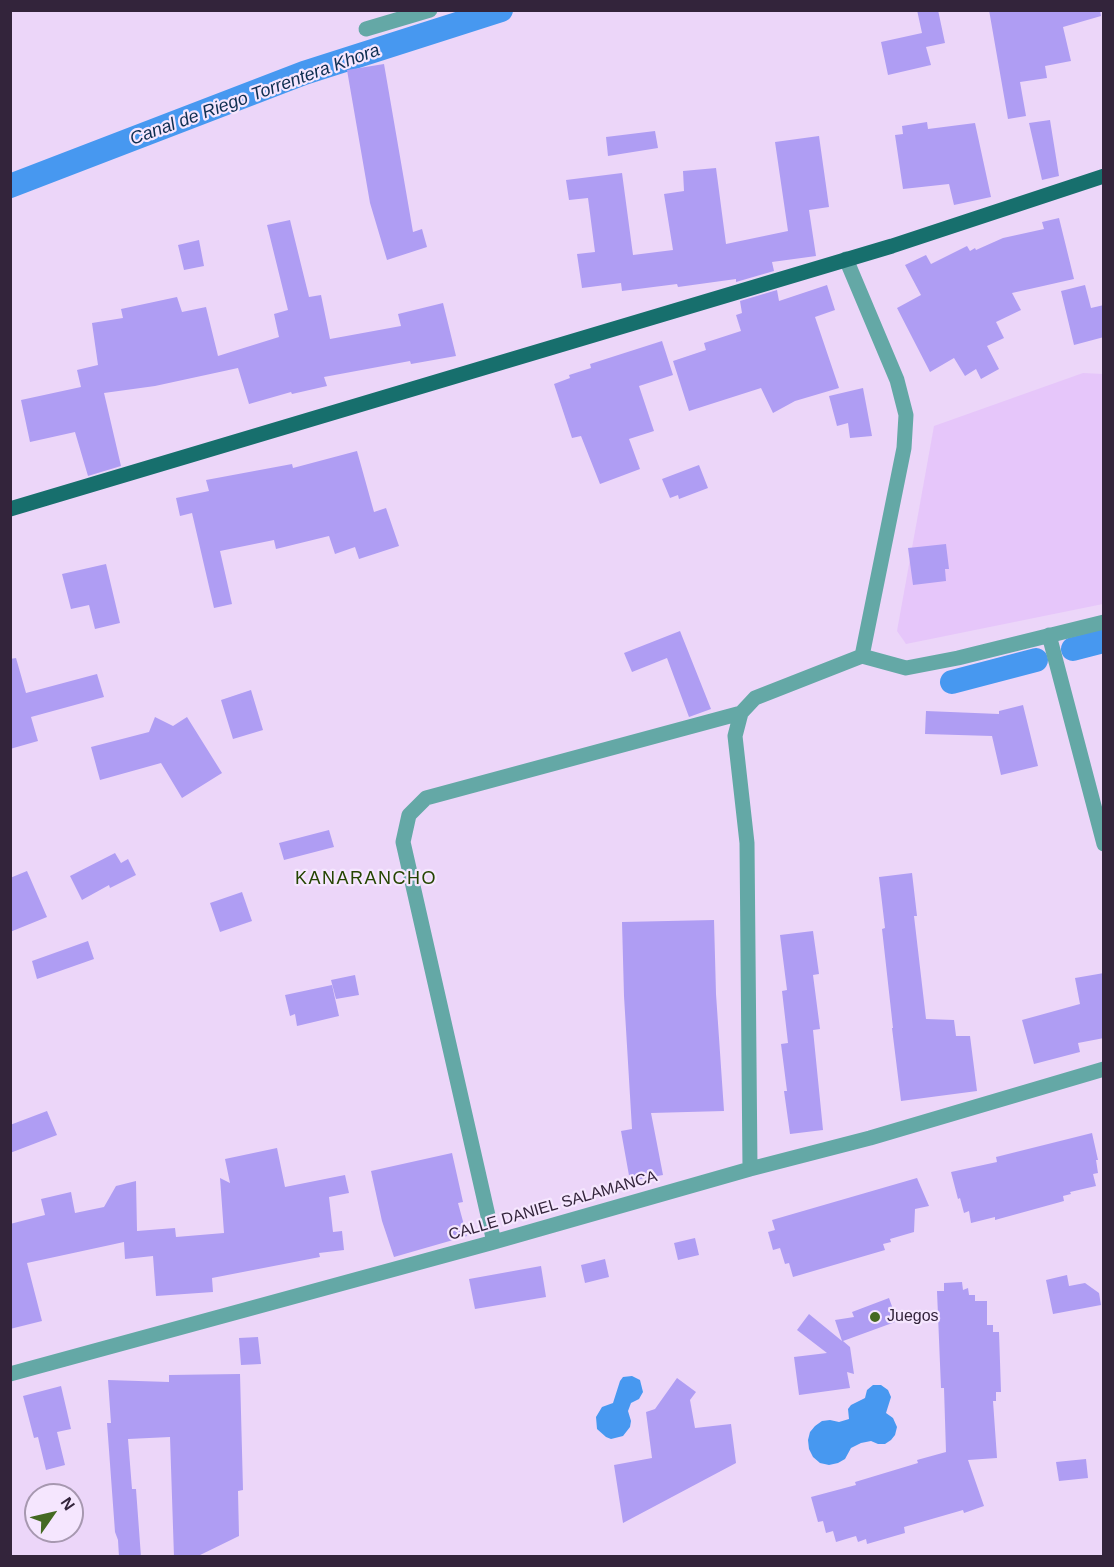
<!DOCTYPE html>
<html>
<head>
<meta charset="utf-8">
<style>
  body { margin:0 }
  #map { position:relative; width:1114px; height:1567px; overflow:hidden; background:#ecd6f9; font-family:Arial,sans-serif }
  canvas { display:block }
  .frame { position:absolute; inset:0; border:12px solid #33243b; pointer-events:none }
  .north { position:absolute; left:24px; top:1483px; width:60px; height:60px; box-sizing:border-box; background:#f5e6fe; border:2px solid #a798b0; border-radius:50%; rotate:56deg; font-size:16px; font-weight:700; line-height:24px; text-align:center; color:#33243b }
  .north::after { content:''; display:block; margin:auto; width:21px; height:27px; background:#446922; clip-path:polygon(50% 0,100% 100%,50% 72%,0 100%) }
</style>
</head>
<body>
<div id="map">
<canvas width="1114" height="1567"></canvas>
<div class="frame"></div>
<div class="north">N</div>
</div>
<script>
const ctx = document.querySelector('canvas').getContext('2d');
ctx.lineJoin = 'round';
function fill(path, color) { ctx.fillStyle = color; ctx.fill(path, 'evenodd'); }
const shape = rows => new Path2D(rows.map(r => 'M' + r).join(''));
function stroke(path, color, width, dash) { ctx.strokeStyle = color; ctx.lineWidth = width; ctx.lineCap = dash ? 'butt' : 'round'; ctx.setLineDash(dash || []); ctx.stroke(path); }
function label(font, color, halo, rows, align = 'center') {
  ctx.font = font + ' Arial,sans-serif'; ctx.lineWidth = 4.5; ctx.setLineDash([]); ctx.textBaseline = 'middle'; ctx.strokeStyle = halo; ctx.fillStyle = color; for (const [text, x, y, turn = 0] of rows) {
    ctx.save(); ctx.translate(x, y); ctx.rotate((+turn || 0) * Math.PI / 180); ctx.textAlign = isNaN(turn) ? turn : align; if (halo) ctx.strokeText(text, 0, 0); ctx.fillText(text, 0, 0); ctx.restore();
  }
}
fill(shape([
  [1083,373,1103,374,1103,604,906,644,897,631,934,426]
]), '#e6c6fa');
fill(shape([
  [632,1376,640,1380,643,1392,639,1399,631,1403,628,1411,631,1421,630,1427,623,1436,611,1439,606,1437,597,1429,596,1417,602,1407,613,1403,620,1381,623,1377],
  [873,1385,881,1385,888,1390,891,1397,886,1413,893,1418,897,1427,895,1435,891,1440,885,1444,878,1444,871,1441,861,1443,851,1448,845,1459,838,1463,829,1465,820,1463,813,1457,809,1449,808,1440,810,1432,815,1426,822,1421,830,1420,839,1422,849,1419,848,1409,851,1405,865,1398,867,1390]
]), '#4798f0');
stroke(shape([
  [10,186,304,73,501,10],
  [1073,649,1104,641],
  [952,682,1036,660]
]), '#4798f0', 24);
fill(shape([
  [917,10,938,10,945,43,926,47,931,65,888,75,881,42,922,33],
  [989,10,1100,10,1101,16,1063,27,1071,61,1045,66,1047,78,1020,82,1026,116,1008,119],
  [384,64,413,232,422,229,427,247,387,260,370,203,347,70],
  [1050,120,1059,176,1042,180,1029,123],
  [927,122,928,129,975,123,991,197,954,205,949,184,903,189,895,135,903,134,902,126],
  [655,131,658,148,608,156,606,137],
  [819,136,829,207,809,210,816,256,772,262,774,271,736,282,736,279,678,287,677,284,622,291,621,283,582,288,577,254,595,252,588,198,569,200,566,180,622,173,633,255,673,250,664,194,684,191,683,171,716,168,726,244,788,231,775,142],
  [1059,218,1074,279,1012,293,1021,310,996,322,1004,338,987,346,999,369,981,379,976,369,965,376,954,358,930,372,897,308,921,295,905,265,926,255,931,264,967,246,970,251,975,248,976,250,1003,238,1044,229,1042,222],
  [290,220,309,297,321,295,330,339,401,326,398,314,443,303,456,356,411,364,410,361,324,377,327,386,292,394,291,392,249,404,238,368,155,386,104,393,121,466,88,476,75,432,30,442,21,400,81,387,77,370,98,365,92,323,123,318,121,309,177,297,182,312,206,307,218,356,279,337,274,314,288,310,267,225],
  [199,240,204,266,184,270,178,245],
  [827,285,835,310,815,317,839,388,795,401,773,413,761,388,689,411,673,361,706,350,704,343,741,331,736,315,742,313,740,301,777,290,779,301],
  [1085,285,1091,308,1104,305,1104,337,1074,345,1061,291],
  [662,341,673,375,639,386,654,431,629,439,640,469,600,484,581,436,572,438,554,384,570,378,569,375,591,368,590,364],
  [863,388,872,436,850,438,848,423,837,426,829,396],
  [357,451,374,512,386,508,399,546,359,559,355,547,335,554,329,536,276,549,274,540,220,551,232,604,214,608,192,513,180,516,176,498,209,491,206,480,292,464,293,468],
  [699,465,708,488,679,499,678,495,670,498,662,479],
  [946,544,949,569,945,569,946,581,913,585,908,548],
  [106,564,120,623,95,629,89,605,71,609,62,574],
  [680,631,711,709,689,717,667,658,632,672,624,653],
  [16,658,26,693,97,674,104,697,31,717,38,741,10,749,10,659],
  [251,690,263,730,233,739,221,700],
  [1023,705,1038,766,1001,775,992,736,925,734,926,711,999,714,999,711],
  [155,717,173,726,187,717,222,773,182,798,161,763,100,780,91,747,149,732],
  [329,830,334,847,284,860,279,843],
  [115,853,121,863,128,859,136,875,110,888,109,885,82,900,70,876],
  [27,871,47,917,10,932,10,878],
  [912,873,917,916,914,916,926,1019,954,1020,956,1036,970,1036,977,1091,901,1101,892,1028,893,1028,882,929,885,928,879,877],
  [242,892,252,921,220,932,210,903],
  [714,920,716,994,724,1111,651,1113,663,1175,630,1181,621,1131,632,1129,624,996,622,922],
  [813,931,819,974,813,975,820,1029,813,1030,823,1130,790,1134,784,1091,787,1091,781,1044,788,1043,782,991,787,990,780,935],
  [88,941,94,959,37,979,32,961],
  [1104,973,1104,1038,1078,1043,1080,1052,1034,1064,1022,1020,1080,1004,1075,978],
  [355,975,359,995,336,999,331,980],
  [332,985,339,1016,297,1026,295,1014,290,1016,285,995],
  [47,1111,57,1135,10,1153,10,1125],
  [1092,1133,1098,1160,1096,1160,1098,1173,1093,1174,1096,1186,1070,1192,1071,1194,1063,1196,1064,1201,1006,1217,995,1220,995,1217,971,1223,969,1211,964,1213,960,1198,958,1199,951,1172,997,1162,996,1157],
  [277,1148,285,1187,345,1175,349,1193,329,1197,333,1232,342,1231,344,1250,319,1253,320,1257,212,1278,213,1292,156,1296,153,1256,125,1259,124,1242,27,1263,42,1321,10,1329,10,1224,45,1215,41,1199,71,1192,75,1213,104,1207,116,1186,136,1181,137,1231,175,1228,176,1237,224,1233,220,1178,230,1183,225,1159],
  [452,1153,463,1202,458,1203,467,1236,394,1257,382,1221,371,1171],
  [917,1178,929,1206,915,1209,914,1232,890,1239,891,1242,883,1244,885,1250,793,1277,789,1263,785,1264,780,1248,773,1250,768,1232,775,1230,772,1220],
  [695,1238,699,1255,678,1260,674,1243],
  [605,1259,609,1277,585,1283,581,1265],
  [541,1266,546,1297,475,1309,469,1279],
  [1067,1275,1069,1286,1085,1283,1099,1293,1101,1305,1053,1314,1046,1280],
  [962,1282,963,1290,968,1288,969,1295,975,1295,975,1301,987,1301,987,1325,993,1325,993,1332,999,1332,1001,1392,996,1392,996,1401,993,1401,997,1458,968,1460,984,1506,964,1513,963,1510,904,1527,905,1533,867,1544,866,1539,858,1542,856,1536,836,1542,833,1531,826,1533,823,1521,818,1522,811,1497,856,1485,855,1482,918,1463,917,1460,946,1452,944,1388,941,1388,937,1291,944,1291,944,1283],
  [889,1298,894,1312,904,1311,906,1318,843,1341,850,1347,854,1374,847,1372,850,1388,799,1395,794,1357,827,1353,797,1330,809,1314,842,1341,835,1320,854,1317,852,1312],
  [258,1337,261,1364,241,1365,239,1338],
  [240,1374,243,1490,238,1491,239,1536,196,1557,174,1557,170,1437,128,1439,132,1489,136,1489,141,1557,119,1557,118,1540,115,1532,107,1423,111,1423,108,1380,169,1382,169,1375],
  [677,1378,696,1392,690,1400,695,1428,731,1424,736,1463,623,1523,614,1465,652,1458,646,1412,655,1409],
  [61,1386,71,1429,57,1432,65,1465,46,1470,38,1437,34,1438,23,1396],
  [1086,1459,1088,1478,1059,1481,1056,1462]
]), '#af9df3');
stroke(shape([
  [366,29,430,10],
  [846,259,897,380,906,415,904,448,862,656],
  [1049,635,1104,844],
  [750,1169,747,843,735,736,741,713,755,698,862,656,906,668,958,658,1104,622],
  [494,1242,403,842,409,815,426,798,741,713],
  [10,1374,494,1242,750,1169,870,1138,1104,1069]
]), '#64a8a6', 15);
stroke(shape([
  [10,509,892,246,1104,176]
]), '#176f6d', 15);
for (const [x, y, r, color] of [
  [875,1317,6,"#446922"]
]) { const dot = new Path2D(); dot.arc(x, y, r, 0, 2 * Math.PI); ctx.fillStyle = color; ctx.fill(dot); stroke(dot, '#f5e6fe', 2); }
label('16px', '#33243b', '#f5e6fe', [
  ["CALLE DANIEL SALAMANCA",553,1206,-16]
]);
label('16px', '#33243b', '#f5e6fe', [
  ["Juegos",887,1317]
], 'left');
label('italic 18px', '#0e2e51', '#f5e6fe', [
  ["Canal de Riego Torrentera Khora",255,95,-20]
]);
ctx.letterSpacing = '1.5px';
label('18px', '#244400', '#f5e6fe', [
  ["KANARANCHO",366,879]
]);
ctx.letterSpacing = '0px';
</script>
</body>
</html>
